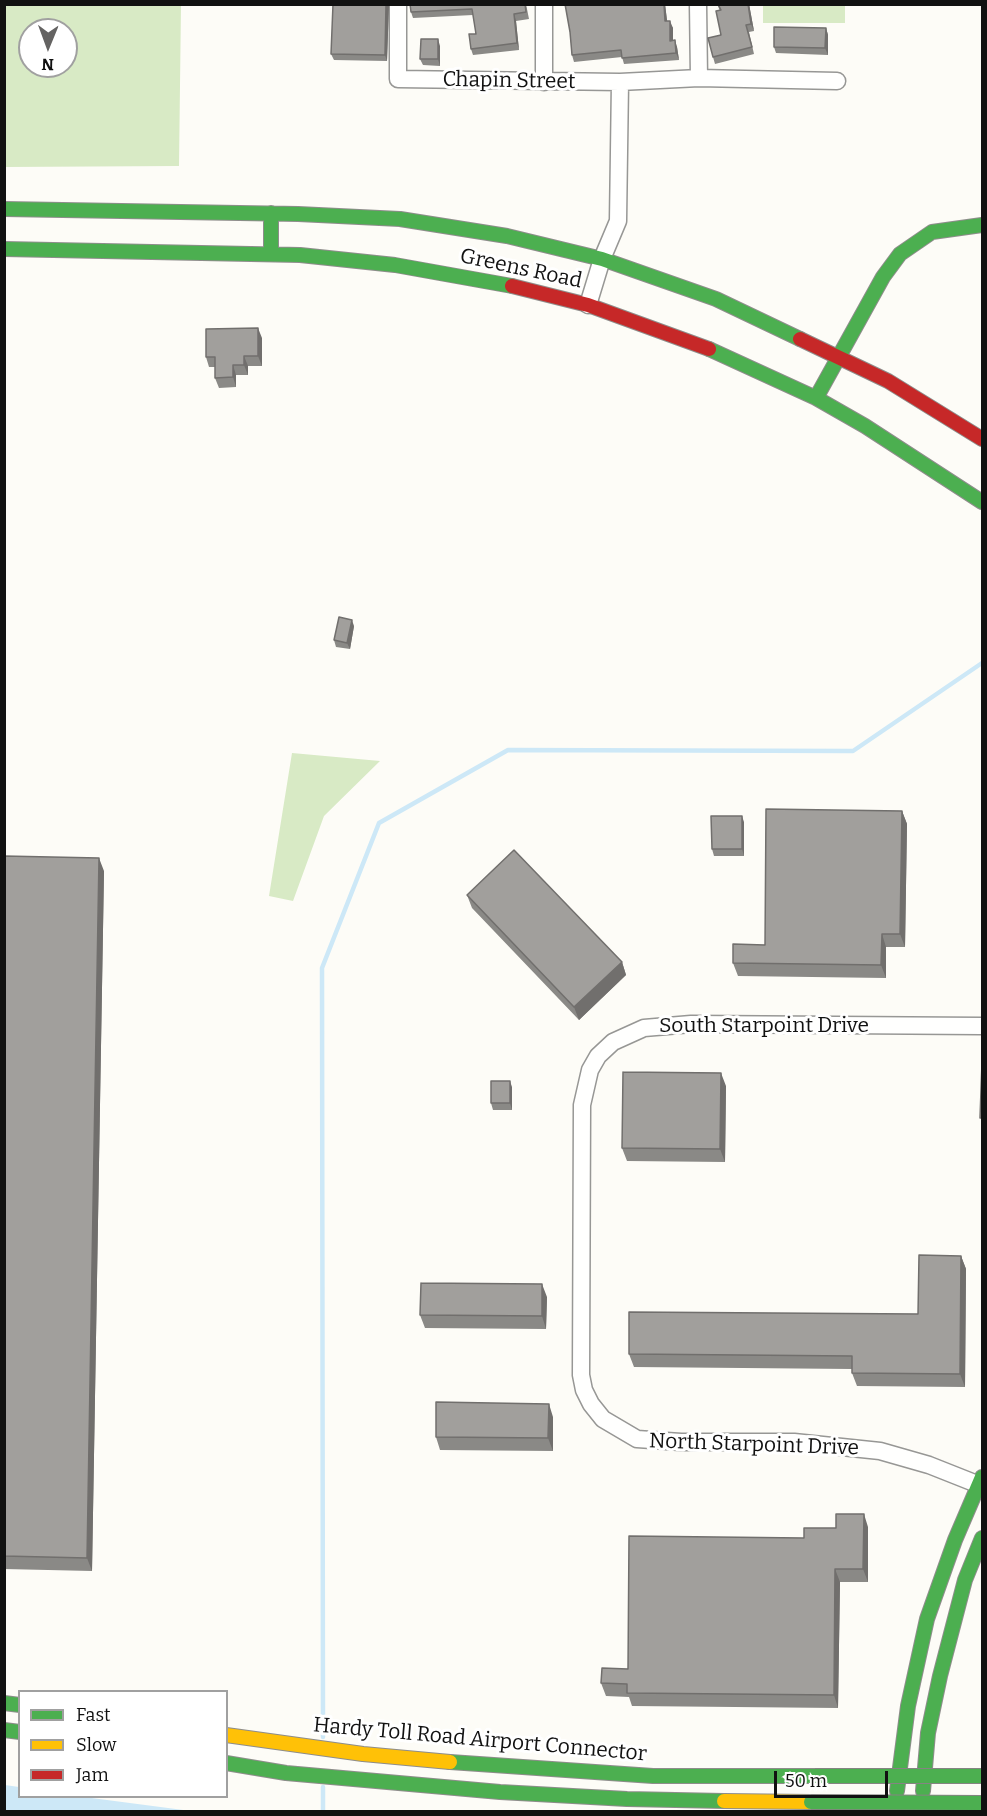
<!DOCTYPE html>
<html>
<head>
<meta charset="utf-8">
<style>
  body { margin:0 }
  #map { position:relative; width:987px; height:1816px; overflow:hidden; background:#fdfcf7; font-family:Bitter,serif }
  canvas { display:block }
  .frame { position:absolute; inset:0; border:6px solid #111; pointer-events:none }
  .legend { position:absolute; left:18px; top:1690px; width:210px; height:108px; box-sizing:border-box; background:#fff; border:2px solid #a0a0a0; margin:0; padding:8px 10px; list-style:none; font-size:18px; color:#111 }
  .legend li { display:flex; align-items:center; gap:12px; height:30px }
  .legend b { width:30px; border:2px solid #a0a0a0 }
  .north { position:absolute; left:18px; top:18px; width:60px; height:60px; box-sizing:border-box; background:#fff; border:2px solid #a0a0a0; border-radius:50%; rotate:181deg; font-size:16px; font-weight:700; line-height:24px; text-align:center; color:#111 }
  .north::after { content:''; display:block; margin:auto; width:21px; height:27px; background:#646362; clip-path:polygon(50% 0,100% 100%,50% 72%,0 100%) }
  .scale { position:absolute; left:774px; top:1771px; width:114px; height:27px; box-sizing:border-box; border:3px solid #111; border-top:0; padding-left:8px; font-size:18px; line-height:21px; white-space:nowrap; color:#111; -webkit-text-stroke:4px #fff; paint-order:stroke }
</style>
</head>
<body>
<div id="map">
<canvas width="987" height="1816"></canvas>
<div class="frame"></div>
<ul class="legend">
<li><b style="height:8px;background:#4caf50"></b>Fast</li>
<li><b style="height:8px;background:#ffc107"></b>Slow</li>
<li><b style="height:8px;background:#c62828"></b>Jam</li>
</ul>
<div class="north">N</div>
<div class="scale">50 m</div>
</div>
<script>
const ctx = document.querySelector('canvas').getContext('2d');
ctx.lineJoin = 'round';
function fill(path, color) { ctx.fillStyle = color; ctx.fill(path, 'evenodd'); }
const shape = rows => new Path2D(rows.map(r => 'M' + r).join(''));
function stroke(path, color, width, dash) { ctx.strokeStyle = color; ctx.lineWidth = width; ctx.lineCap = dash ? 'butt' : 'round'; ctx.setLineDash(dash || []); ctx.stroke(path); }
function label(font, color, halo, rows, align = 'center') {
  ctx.font = font + ' Bitter,serif'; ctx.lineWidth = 6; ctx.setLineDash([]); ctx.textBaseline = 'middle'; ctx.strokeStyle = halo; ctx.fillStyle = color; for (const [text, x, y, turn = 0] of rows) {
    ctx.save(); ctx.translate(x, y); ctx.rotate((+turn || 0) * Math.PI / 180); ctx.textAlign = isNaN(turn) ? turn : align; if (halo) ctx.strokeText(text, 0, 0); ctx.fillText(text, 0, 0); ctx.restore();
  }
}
fill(shape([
  [4,5,181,5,179,166,5,167],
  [30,30,66,30,66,66,30,66],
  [763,5,845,5,845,23,763,23],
  [292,753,380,761,324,816,293,901,269,896]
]), '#d8eac5');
fill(shape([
  [5,1785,19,1787,20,1796,84,1797,191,1811,5,1811]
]), '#cde8f7');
stroke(shape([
  [323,1737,322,968,379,823,508,750,853,751,982,663],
  [323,1787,323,1812]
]), '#cde8f7', 4.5);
const street = shape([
  [398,4,398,79,620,82,699,78,837,81],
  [544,4,544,82],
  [698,4,699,78],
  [588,305,602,259,618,221,620,82],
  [982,1026,691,1024,644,1028,613,1042,598,1056,590,1070,582,1105,581,1375,584,1390,591,1404,603,1419,637,1439,681,1442,794,1442,880,1451,929,1465,982,1486]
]);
const fast = shape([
  [4,209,298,214,400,219,507,236,602,259,716,299,800,339],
  [271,213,271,254],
  [4,249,300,255,395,265,512,286],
  [709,349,816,398,865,426,982,502],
  [816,398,883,277,900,254,932,232,982,225],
  [4,1703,20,1705],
  [4,1730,20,1732],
  [450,1762,653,1776,815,1776],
  [226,1763,286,1773,500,1792,627,1799,724,1801],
  [897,1791,908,1706,927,1619,955,1540,982,1477],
  [923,1791,928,1733,940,1676,965,1580,982,1538]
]);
const slow = shape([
  [226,1735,363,1754,450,1762],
  [724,1801,811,1802]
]);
const jam = shape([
  [512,286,588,305,709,349],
  [800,339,888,381,982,439]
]);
stroke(street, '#979795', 19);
stroke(fast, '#8e8d8b', 16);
stroke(slow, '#8e8d8b', 16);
stroke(jam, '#8e8d8b', 16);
stroke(street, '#fffffe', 16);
stroke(fast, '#4caf50', 14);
stroke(slow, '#ffc107', 14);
stroke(jam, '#c62828', 14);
const fastBridge = shape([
  [815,1776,982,1776],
  [811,1802,982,1803]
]);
stroke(fastBridge, '#858482', 16, []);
stroke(fastBridge, '#4caf50', 14);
fill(shape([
  [389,4,387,61,334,60,331,54],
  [410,4,526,4,529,19,516,21,519,50,473,55,471,49,476,34,473,15,413,18,411,12],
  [565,4,665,4,667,21,673,28,673,40,677,47,679,60,624,64,622,57,574,62,572,55,570,32],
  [717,4,749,4,754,31,749,32,754,54,715,64,713,57,721,35,720,11],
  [826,28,828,35,828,55,776,53,774,47],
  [440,46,440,66,423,65,420,59],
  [262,338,262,366,248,366,248,375,236,375,236,387,219,388,215,378,215,367,209,367,206,357],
  [354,626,350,649,336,647,334,640],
  [902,811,907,824,905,947,886,947,886,978,738,976,733,963,765,945],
  [744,822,744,856,714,856,712,849],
  [4,856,104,871,92,1571,4,1569],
  [467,895,622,962,626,975,579,1020,472,908],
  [726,1086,725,1162,627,1161,622,1148],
  [512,1087,512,1110,493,1110,491,1103],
  [961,1256,966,1269,965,1387,857,1386,852,1373,852,1369,634,1367,629,1354,918,1314],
  [547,1297,546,1329,425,1328,420,1315],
  [553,1417,553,1451,440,1450,436,1437],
  [868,1527,868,1582,840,1582,838,1708,632,1706,629,1697,606,1696,601,1683,628,1669,804,1538,836,1528]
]), '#8a8986');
fill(shape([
  [386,4,389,4,387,61,385,55],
  [664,4,665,4,668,28,665,21],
  [748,4,749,4,754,31,751,24],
  [514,14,516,21,519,50,517,43],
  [670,21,673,28,673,47,670,41],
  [826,28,828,35,828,55,825,48],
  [438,39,440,46,440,66,438,59],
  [675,40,677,47,679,60,676,53],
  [258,328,262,338,262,366,258,356],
  [244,356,248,366,248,375,244,365],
  [233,365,236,375,236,387,233,377],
  [352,620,354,626,350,649,347,643],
  [902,811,907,824,905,947,900,934],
  [742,816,744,822,744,856,742,849],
  [99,858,104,871,92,1571,87,1558],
  [882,934,886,947,886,978,881,965],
  [622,962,626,975,579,1020,574,1007],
  [721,1073,726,1086,725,1162,720,1149],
  [510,1081,512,1087,512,1110,510,1103],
  [961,1256,966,1269,965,1387,960,1374],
  [542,1284,547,1297,546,1329,542,1316],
  [549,1404,553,1417,553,1451,548,1438],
  [864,1514,868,1527,868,1582,863,1569],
  [835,1569,840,1582,838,1708,834,1695]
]), '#716f6d');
const building = shape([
  [333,4,386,4,385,55,331,54,333,4],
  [410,4,525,4,526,12,514,14,517,43,471,49,469,34,476,34,472,9,411,12,410,4],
  [565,4,664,4,665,21,670,21,670,41,675,40,676,53,622,58,621,50,572,55,570,32,565,4],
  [718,4,748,4,751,24,746,25,752,47,713,57,708,38,721,35,716,11,721,10,718,4],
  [774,27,826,28,825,48,774,47,774,27],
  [421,39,438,39,438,59,420,59,421,39],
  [258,328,258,356,244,356,244,365,233,365,233,377,215,378,215,357,206,357,206,329,258,328],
  [339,617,352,620,347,643,334,640,339,617],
  [766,809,902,811,900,934,882,934,881,965,733,963,733,944,765,945,766,809],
  [711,816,742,816,742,849,712,849,711,816],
  [514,850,622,962,574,1007,467,895,514,850],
  [4,856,99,858,87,1558,4,1556,4,856],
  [982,1062,982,1118,980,1118,982,1062],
  [623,1072,721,1073,720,1149,622,1148,623,1072],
  [491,1081,510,1081,510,1103,491,1103,491,1081],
  [919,1255,961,1256,960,1374,852,1373,852,1356,629,1354,629,1312,918,1314,919,1255],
  [421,1283,542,1284,542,1316,420,1315,421,1283],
  [436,1402,549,1404,548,1438,436,1437,436,1402],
  [836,1514,864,1514,863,1569,835,1569,834,1695,627,1693,627,1684,601,1683,602,1668,628,1669,629,1536,804,1538,804,1528,836,1528,836,1514]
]);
fill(building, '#a19f9c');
stroke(building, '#716f6d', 1.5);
label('21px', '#111', '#fff', [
  ["Chapin Street",509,81,1],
  ["Greens Road",521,269,12],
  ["South Starpoint Drive",764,1026],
  ["North Starpoint Drive",754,1445,2],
  ["Hardy Toll Road Airport Connector",480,1740,5]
]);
</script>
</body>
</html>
